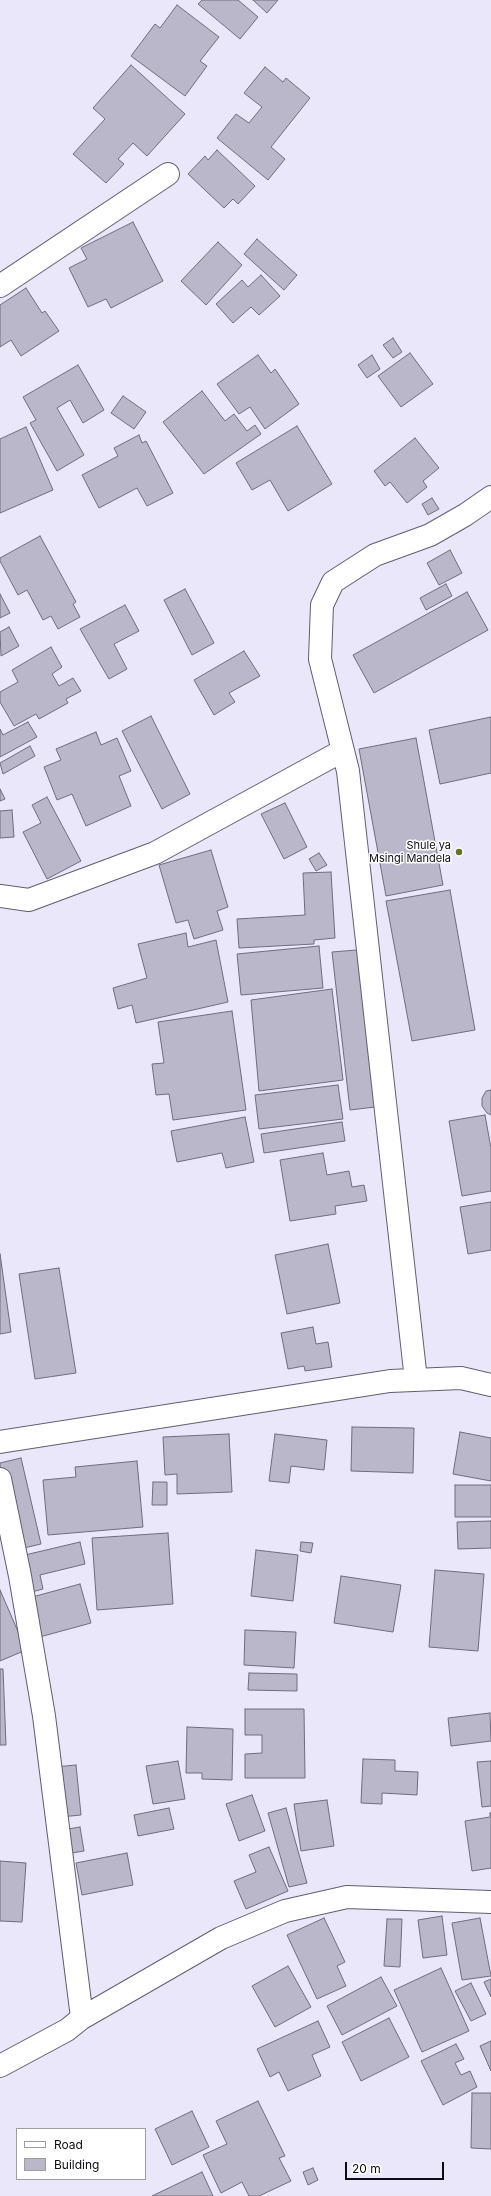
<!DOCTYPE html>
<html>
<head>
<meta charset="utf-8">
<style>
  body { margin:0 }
  #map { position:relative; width:491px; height:2196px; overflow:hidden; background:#ebe7fb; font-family:Inter,sans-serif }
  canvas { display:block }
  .legend { position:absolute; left:16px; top:2128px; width:130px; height:52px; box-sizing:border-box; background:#fff; border:1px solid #9e9da0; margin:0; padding:5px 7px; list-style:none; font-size:12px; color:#0d0b12 }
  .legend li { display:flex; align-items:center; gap:8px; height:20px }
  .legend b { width:20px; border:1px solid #9e9da0 }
  .scale { position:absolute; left:345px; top:2162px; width:99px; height:18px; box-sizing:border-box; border:2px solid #0d0b12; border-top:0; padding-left:5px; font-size:12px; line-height:14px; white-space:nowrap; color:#0d0b12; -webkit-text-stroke:3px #fff; paint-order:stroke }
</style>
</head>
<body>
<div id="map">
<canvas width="491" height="2196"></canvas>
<ul class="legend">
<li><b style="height:5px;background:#fff"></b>Road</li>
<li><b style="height:11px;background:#bbb7ca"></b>Building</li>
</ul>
<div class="scale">20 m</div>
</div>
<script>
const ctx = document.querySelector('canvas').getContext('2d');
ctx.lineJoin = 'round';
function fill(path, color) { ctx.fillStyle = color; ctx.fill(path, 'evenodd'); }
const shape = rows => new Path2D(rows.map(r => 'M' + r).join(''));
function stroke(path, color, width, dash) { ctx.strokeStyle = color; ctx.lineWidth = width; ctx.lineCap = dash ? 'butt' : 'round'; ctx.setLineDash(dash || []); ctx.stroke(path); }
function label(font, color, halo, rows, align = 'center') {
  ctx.font = font + ' Inter,sans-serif'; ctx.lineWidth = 3; ctx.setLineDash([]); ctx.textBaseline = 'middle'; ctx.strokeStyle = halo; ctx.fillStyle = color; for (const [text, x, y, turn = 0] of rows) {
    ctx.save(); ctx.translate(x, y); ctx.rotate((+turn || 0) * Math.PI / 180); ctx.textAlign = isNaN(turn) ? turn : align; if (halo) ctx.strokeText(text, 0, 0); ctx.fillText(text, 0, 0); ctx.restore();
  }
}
const building = shape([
  [202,0,238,0,258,17,240,39,198,4,202,0],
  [253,0,278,0,267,13,253,0],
  [177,5,219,37,200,61,207,66,185,96,131,56,155,24,160,28,177,5],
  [131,65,185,114,147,156,133,143,118,159,124,164,106,183,73,154,105,119,93,108,131,65],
  [265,67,283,82,286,78,310,98,271,147,285,159,268,180,217,138,236,114,249,123,262,107,244,93,265,67],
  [217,150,255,186,238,204,233,199,224,208,188,174,205,156,208,160,217,150],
  [133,222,163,281,111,308,106,299,88,307,69,268,87,259,81,248,133,222],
  [257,239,297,275,284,290,244,254,257,239],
  [218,242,242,265,206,305,181,281,218,242],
  [261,275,280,296,259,315,251,307,233,323,216,304,242,280,248,287,261,275],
  [26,288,42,313,45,311,59,331,21,356,11,340,0,347,0,305,26,288],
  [393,338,402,352,393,358,383,345,393,338],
  [410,353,433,384,401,407,378,376,410,353],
  [258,355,271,373,275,369,299,404,265,429,250,407,239,414,217,384,258,355],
  [372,355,380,369,367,378,358,365,372,355],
  [78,365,104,410,83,423,70,400,57,408,84,455,57,471,30,423,36,420,23,397,78,365],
  [202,391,225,421,234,414,247,431,255,425,261,434,204,474,163,422,202,391],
  [123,396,146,412,134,429,111,413,123,396],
  [297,426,332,484,288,511,270,480,252,490,236,463,297,426],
  [26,427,53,490,0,513,0,439,26,427],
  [139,435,142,443,146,441,173,493,147,506,137,488,99,508,82,475,118,456,114,448,139,435],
  [415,438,439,468,423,481,427,487,407,503,390,482,385,486,374,471,415,438],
  [432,498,439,509,428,515,422,504,432,498],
  [40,536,76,602,73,604,80,617,58,629,51,616,43,620,27,590,18,595,0,561,0,558,40,536],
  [450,550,462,573,439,585,427,563,450,550],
  [446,584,452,596,426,610,420,598,446,584],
  [185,589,214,643,192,655,164,600,185,589],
  [467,592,488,630,374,693,353,655,467,592],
  [0,594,10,613,0,618,0,594],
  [125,605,139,631,114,644,127,669,109,679,80,629,125,605],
  [9,627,19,646,1,656,0,632,9,627],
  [51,647,62,667,52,674,59,686,73,678,81,691,66,699,68,703,39,719,36,714,14,726,0,702,0,692,18,682,12,670,51,647],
  [244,651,260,676,229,693,235,702,214,715,194,680,244,651],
  [151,716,190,794,162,809,122,731,151,716],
  [491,717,491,773,440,784,429,730,491,717],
  [28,722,37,737,0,757,0,729,3,735,28,722],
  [96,732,101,745,117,738,131,771,119,776,131,806,86,826,72,794,57,800,44,767,61,760,56,749,96,732],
  [416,738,443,885,386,896,359,749,416,738],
  [30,746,35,756,3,774,0,763,30,746],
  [0,789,5,799,0,801,0,789],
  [47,797,81,861,47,879,23,832,41,823,32,805,47,797],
  [285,803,307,847,284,859,261,814,285,803],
  [12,810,14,837,0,838,0,811,12,810],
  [211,850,228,907,217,911,223,930,194,939,188,920,176,923,159,865,211,850],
  [319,853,327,865,316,871,309,859,319,853],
  [331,872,335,938,314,940,314,944,239,948,237,919,305,915,303,873,331,872],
  [450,890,475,1030,412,1041,386,901,450,890],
  [186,933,188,947,216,940,228,1002,136,1023,132,1005,118,1009,113,988,147,978,138,944,186,933],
  [319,946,323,988,241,995,237,954,319,946],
  [357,950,375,1107,350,1110,332,952,357,950],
  [332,989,343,1080,259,1091,251,1000,332,989],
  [232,1011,246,1110,173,1120,169,1094,156,1095,152,1064,164,1063,158,1022,232,1011],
  [338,1085,343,1119,259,1129,255,1095,338,1085],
  [491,1090,491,1115,487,1113,482,1106,482,1098,486,1091,491,1090],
  [485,1115,491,1148,491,1191,462,1196,449,1121,485,1115],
  [245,1117,254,1162,226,1168,222,1153,177,1162,171,1131,245,1117],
  [342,1122,345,1141,264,1153,261,1134,342,1122],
  [323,1153,327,1175,349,1171,352,1187,364,1185,367,1201,335,1206,336,1214,290,1221,280,1160,323,1153],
  [491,1202,491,1250,468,1254,460,1207,491,1202],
  [328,1244,340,1303,287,1314,275,1255,328,1244],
  [0,1254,11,1332,0,1334,0,1254],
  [59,1268,76,1373,35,1379,19,1274,59,1268],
  [313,1327,316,1344,328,1342,332,1367,305,1371,304,1366,288,1369,281,1333,313,1327],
  [352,1427,414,1428,413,1473,351,1471,352,1427],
  [460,1432,491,1438,491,1481,453,1474,460,1432],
  [229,1434,232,1492,177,1494,177,1474,165,1475,163,1437,229,1434],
  [275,1434,327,1440,324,1470,291,1466,289,1483,269,1481,275,1434],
  [21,1458,41,1544,11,1551,0,1505,0,1463,21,1458],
  [137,1461,143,1527,48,1535,43,1480,76,1477,75,1467,137,1461],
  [153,1482,167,1482,167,1505,152,1505,153,1482],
  [455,1485,491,1485,491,1517,455,1517,455,1485],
  [491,1521,491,1548,458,1549,457,1522,491,1521],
  [168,1533,173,1604,97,1610,92,1538,168,1533],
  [80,1542,85,1564,40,1575,43,1589,17,1596,8,1559,80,1542],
  [301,1542,313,1543,311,1553,300,1551,301,1542],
  [256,1550,298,1555,293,1601,251,1596,256,1550],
  [435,1570,484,1574,478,1651,429,1647,435,1570],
  [341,1576,401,1585,393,1632,334,1623,341,1576],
  [80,1584,91,1623,36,1638,25,1599,80,1584],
  [0,1590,26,1650,0,1661,0,1590],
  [245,1630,296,1632,294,1668,244,1665,245,1630],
  [0,1669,3,1669,6,1745,0,1745,0,1669],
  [249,1673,297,1674,297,1691,248,1690,249,1673],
  [245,1709,304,1709,305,1778,245,1778,245,1754,262,1753,262,1735,245,1735,245,1709],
  [490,1713,491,1741,451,1746,448,1718,490,1713],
  [187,1727,233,1729,232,1780,202,1779,202,1773,186,1773,187,1727],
  [363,1759,395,1760,395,1771,418,1772,417,1795,382,1793,382,1804,361,1803,363,1759],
  [178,1761,185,1799,153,1804,146,1766,178,1761],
  [491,1761,491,1806,482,1807,477,1762,491,1761],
  [76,1765,81,1815,50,1818,44,1768,76,1765],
  [252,1795,265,1831,239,1841,226,1804,252,1795],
  [327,1800,334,1846,301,1851,294,1804,327,1800],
  [169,1808,174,1829,138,1836,134,1815,169,1808],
  [286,1808,307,1883,289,1887,268,1813,286,1808],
  [490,1813,491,1813,491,1868,472,1871,465,1821,490,1817,490,1813],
  [80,1827,84,1851,60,1855,56,1831,80,1827],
  [269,1847,288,1891,246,1909,234,1881,256,1872,249,1855,269,1847],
  [127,1853,133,1885,82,1895,76,1863,127,1853],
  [0,1861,26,1863,22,1922,0,1921,0,1861],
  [442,1916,447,1955,423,1958,418,1920,442,1916],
  [324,1918,345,1962,337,1966,346,1986,317,1999,287,1935,324,1918],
  [480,1918,491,1976,462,1980,452,1923,480,1918],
  [387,1919,402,1919,400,1967,384,1966,387,1919],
  [288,1966,311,2007,275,2027,252,1986,288,1966],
  [441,1968,469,2031,422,2052,394,1990,441,1968],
  [381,1977,397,2006,342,2035,327,2006,381,1977],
  [491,1979,491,1997,484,1982,491,1979],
  [471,1983,486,2014,471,2021,455,1991,471,1983],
  [389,2018,409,2057,361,2081,342,2042,389,2018],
  [318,2021,330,2047,312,2055,321,2076,288,2091,279,2072,270,2077,257,2049,318,2021],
  [491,2041,491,2071,480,2046,491,2041],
  [456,2044,464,2059,455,2063,461,2075,470,2071,477,2087,443,2105,421,2061,456,2044],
  [472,2093,491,2093,491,2149,471,2148,472,2093],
  [258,2101,285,2156,279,2158,291,2181,259,2196,249,2196,242,2182,221,2193,203,2155,227,2144,216,2121,258,2101],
  [192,2111,209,2147,172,2165,155,2129,192,2111],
  [313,2168,318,2180,308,2185,303,2172,313,2168],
  [202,2172,213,2196,152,2196,202,2172]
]);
fill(building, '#bbb7ca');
stroke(building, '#706c7e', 1);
const minor = shape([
  [0,286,168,174],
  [0,896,29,900,155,853,342,751],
  [416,1380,348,771,320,659,322,605,333,582,375,555,430,535,465,515,491,497],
  [0,1442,390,1381,461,1378,491,1385],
  [0,1479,20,1576,44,1716,82,2018],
  [0,2066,67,2030,82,2018,221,1938,285,1911,347,1897,491,1902]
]);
stroke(minor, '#615e6f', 24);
stroke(minor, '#fff', 22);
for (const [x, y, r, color] of [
  [459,852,4,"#657420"]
]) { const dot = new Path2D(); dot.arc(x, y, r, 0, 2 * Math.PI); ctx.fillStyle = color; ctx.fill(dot); stroke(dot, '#fff', 1.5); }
label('11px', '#0d0b12', '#fff', [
  ["Shule ya",451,846],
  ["Msingi Mandela",451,859]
], 'right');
</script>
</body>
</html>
